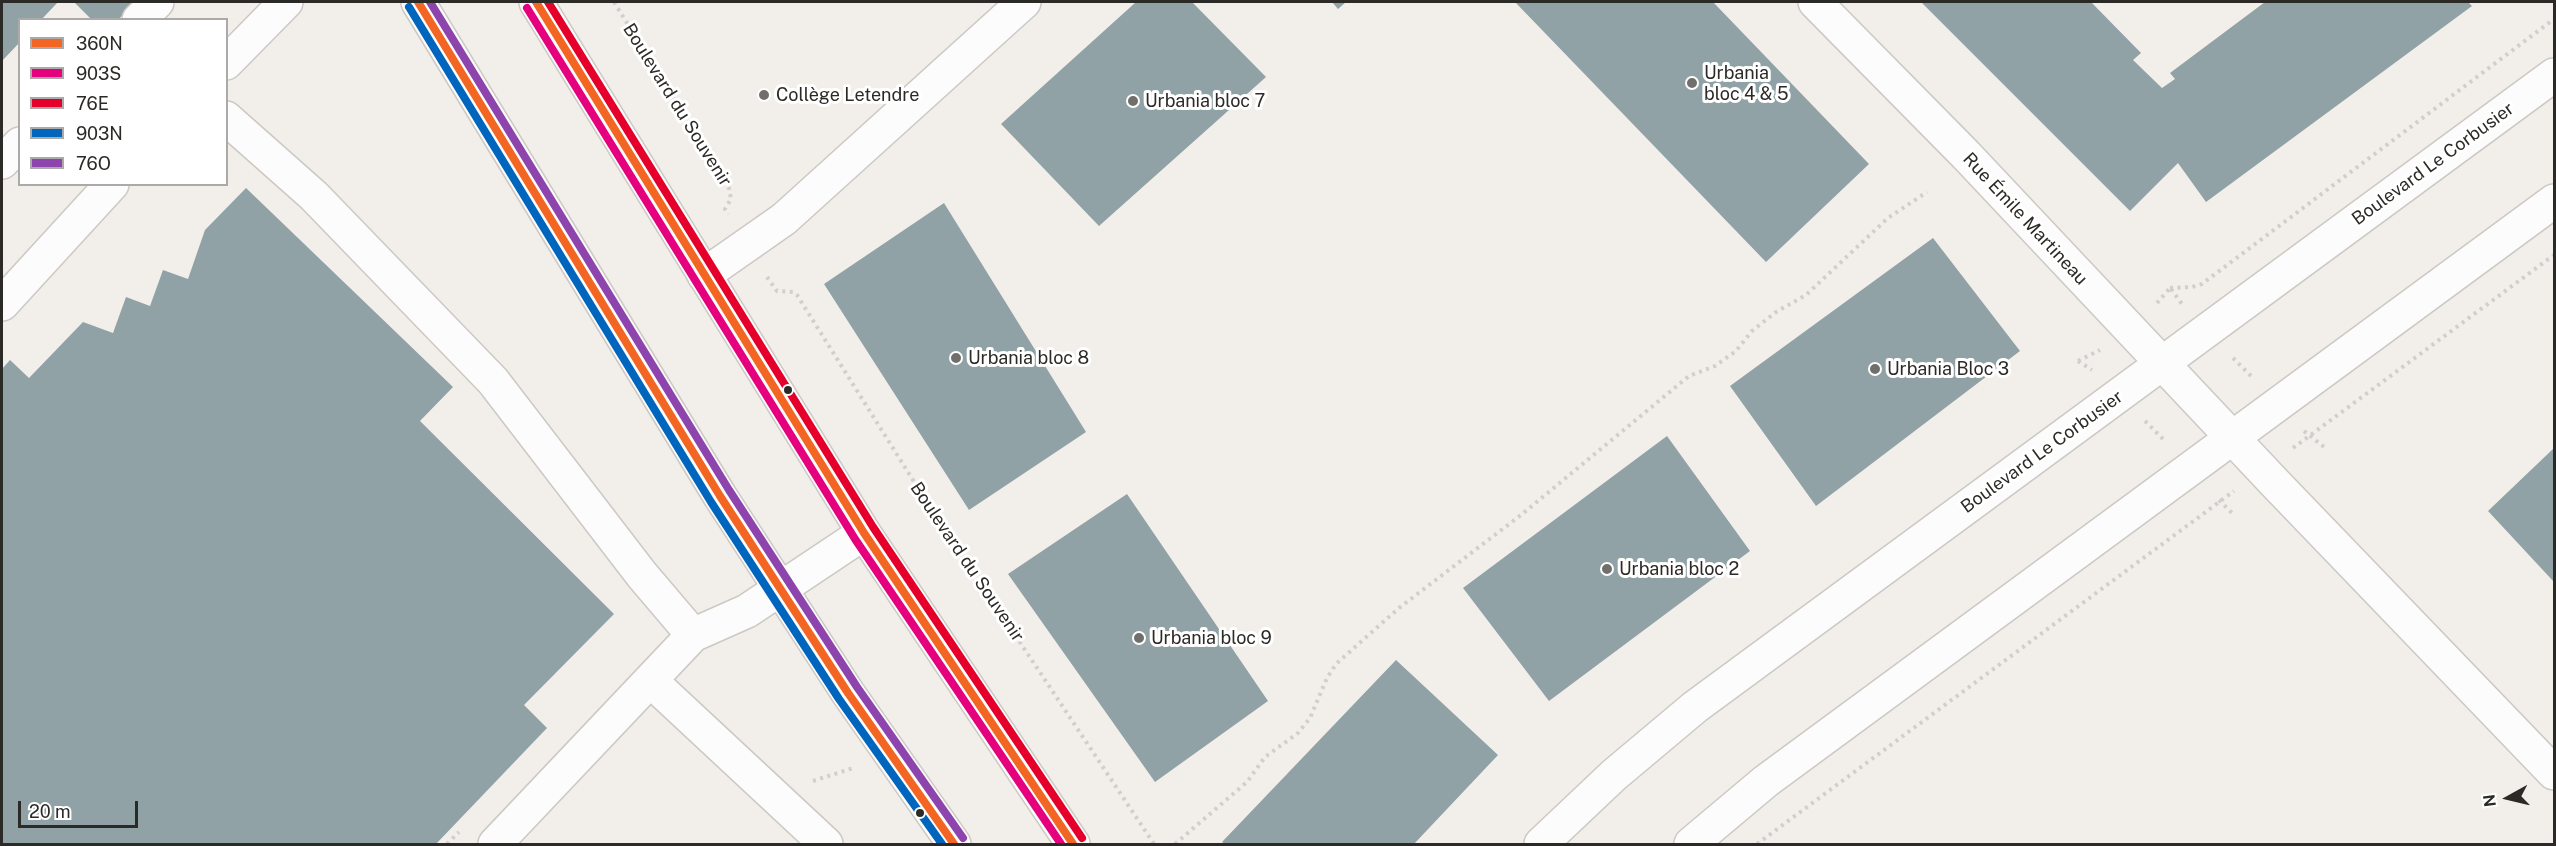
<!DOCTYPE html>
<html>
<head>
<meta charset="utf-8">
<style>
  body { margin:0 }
  #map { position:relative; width:2556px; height:846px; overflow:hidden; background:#f2eeea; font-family:"Public Sans",sans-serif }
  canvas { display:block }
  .frame { position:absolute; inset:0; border:3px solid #2c2a26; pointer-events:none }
  .legend { position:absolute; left:18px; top:18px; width:210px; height:168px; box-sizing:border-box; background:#fff; border:2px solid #abaaa8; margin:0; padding:8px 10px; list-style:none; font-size:18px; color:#2c2a26 }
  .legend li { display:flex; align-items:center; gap:12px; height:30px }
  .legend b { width:30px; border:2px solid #abaaa8 }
  .north { position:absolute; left:2478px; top:768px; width:60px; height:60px; -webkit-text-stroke:4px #fff; paint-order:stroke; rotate:262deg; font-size:16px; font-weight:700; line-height:24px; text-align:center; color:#2c2a26 }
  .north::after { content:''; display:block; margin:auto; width:21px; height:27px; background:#2c2a26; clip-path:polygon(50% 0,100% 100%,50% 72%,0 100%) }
  .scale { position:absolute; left:18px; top:801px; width:120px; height:27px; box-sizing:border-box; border:3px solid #2c2a26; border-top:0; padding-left:8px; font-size:18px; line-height:21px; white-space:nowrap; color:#2c2a26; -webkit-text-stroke:4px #fff; paint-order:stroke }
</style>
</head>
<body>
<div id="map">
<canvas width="2556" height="846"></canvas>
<div class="frame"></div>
<ul class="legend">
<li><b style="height:8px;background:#f26522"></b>360N</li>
<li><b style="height:8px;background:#e5007d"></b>903S</li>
<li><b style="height:8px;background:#e4002b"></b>76E</li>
<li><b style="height:8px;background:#0065bd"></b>903N</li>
<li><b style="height:8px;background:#8e44ad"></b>76O</li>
</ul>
<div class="north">N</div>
<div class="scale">20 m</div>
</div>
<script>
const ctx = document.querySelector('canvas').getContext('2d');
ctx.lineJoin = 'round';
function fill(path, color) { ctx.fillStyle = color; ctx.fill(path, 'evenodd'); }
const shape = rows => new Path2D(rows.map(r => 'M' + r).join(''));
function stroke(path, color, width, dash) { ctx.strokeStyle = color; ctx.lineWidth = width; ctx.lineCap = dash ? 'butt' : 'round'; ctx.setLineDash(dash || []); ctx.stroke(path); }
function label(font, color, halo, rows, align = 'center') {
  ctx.font = font + ' "Public Sans",sans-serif'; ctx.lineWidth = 6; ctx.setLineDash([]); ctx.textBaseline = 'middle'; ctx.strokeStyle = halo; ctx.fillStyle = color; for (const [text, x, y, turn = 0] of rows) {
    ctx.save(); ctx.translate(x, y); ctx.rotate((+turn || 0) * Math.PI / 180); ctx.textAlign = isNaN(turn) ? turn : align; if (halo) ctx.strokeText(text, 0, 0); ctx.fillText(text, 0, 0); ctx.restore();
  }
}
fill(shape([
  [2,2,58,2,41,20,20,20,20,42,2,61],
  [74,2,135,2,118,20,92,20],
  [1136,2,1192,2,1266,77,1099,226,1001,124],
  [1332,2,1346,2,1338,9],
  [1515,2,1713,2,1869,164,1766,262],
  [1921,2,2091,2,2141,53,2133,60,2162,88,2175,79,2170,73,2265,2,2468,2,2472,6,2206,202,2178,163,2130,211],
  [246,188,453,387,420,421,614,614,524,705,547,728,436,844,2,844,2,369,10,360,29,378,83,322,113,333,126,297,150,306,163,270,188,279,205,230],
  [944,203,1086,432,969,510,824,284],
  [1933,238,2020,351,1816,506,1730,386],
  [1667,436,1750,551,1549,701,1463,588],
  [2554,448,2554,582,2488,511],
  [1127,494,1268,701,1155,782,1008,574],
  [1396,660,1498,755,1414,844,1225,844,1222,842]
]), '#90a2a5');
const minor = shape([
  [418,2,720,496,848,693,954,844],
  [536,2,864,533,1073,844],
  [1815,2,1966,155,2274,482,2554,773],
  [139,20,157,2],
  [226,63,286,2],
  [226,118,314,196,493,381,642,575,693,635],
  [2,162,20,144],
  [704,275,784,219,1024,2],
  [2,304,112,184],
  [651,681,826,844],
  [495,844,693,635,747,611,864,533],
  [1541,844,1614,775,1695,707,2554,75],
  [1691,844,1766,781,2554,201]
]);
stroke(minor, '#ccc9c5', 36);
stroke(shape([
  [614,2,729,188,731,199,725,209,729,214],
  [767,277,777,291,793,292,797,295,928,504,1154,844],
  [2170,288,2192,287,2202,284,2554,19],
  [2171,289,2182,304],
  [2157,303,2170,288],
  [2233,358,2253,378],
  [2078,361,2092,370],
  [2078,361,2100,350],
  [2145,421,2165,441],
  [2304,431,2324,447],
  [2293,448,2554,255],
  [2219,500,2232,513],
  [813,781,853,768],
  [447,844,459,832],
  [1175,844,1247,782,1265,757,1298,733,1310,718,1327,678,1336,664,1399,608,1521,515,1689,376,1715,366,1736,351,1752,331,1776,312,1806,295,1888,218,1927,192],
  [1757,844,2234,491]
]), '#d0cfce', 4, [3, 4.5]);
stroke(minor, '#fdfcfc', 33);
stroke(shape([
  [418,2,720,496,848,693,954,844],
  [536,2,864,533,1073,844]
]), '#f26522', 8);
stroke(shape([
  [527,8,855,539,1061,844]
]), '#e5007d', 8);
stroke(shape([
  [548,2,873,527,1082,838]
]), '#e4002b', 8);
stroke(shape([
  [409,7,711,502,839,699,942,844]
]), '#0065bd', 8);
stroke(shape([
  [430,2,729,490,857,687,963,838]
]), '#8e44ad', 8);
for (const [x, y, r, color] of [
  [1692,83,6,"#716f6b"],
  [764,95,6,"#716f6b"],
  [1133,101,6,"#716f6b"],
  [956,358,6,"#716f6b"],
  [1875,369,6,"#716f6b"],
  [788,390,5,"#2c2a26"],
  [1607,569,6,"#716f6b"],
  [1139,638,6,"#716f6b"],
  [920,813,5,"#2c2a26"]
]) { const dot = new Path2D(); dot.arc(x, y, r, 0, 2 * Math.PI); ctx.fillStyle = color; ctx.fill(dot); stroke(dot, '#fff', 2); }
label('18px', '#2c2a26', '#fff', [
  ["Urbania",1704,73],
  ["bloc 4 & 5",1704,94],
  ["Collège Letendre",776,95],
  ["Urbania bloc 7",1145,101],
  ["Urbania bloc 8",968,358],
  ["Urbania Bloc 3",1887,369],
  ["Urbania bloc 2",1619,569],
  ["Urbania bloc 9",1151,638]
], 'left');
label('18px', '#2c2a26', '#fff', [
  ["Boulevard du Souvenir",677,105,58],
  ["Boulevard Le Corbusier",2433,164,-36],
  ["Rue Émile Martineau",2025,219,47],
  ["Boulevard Le Corbusier",2042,452,-36],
  ["Boulevard du Souvenir",967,562,56]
]);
</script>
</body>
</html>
